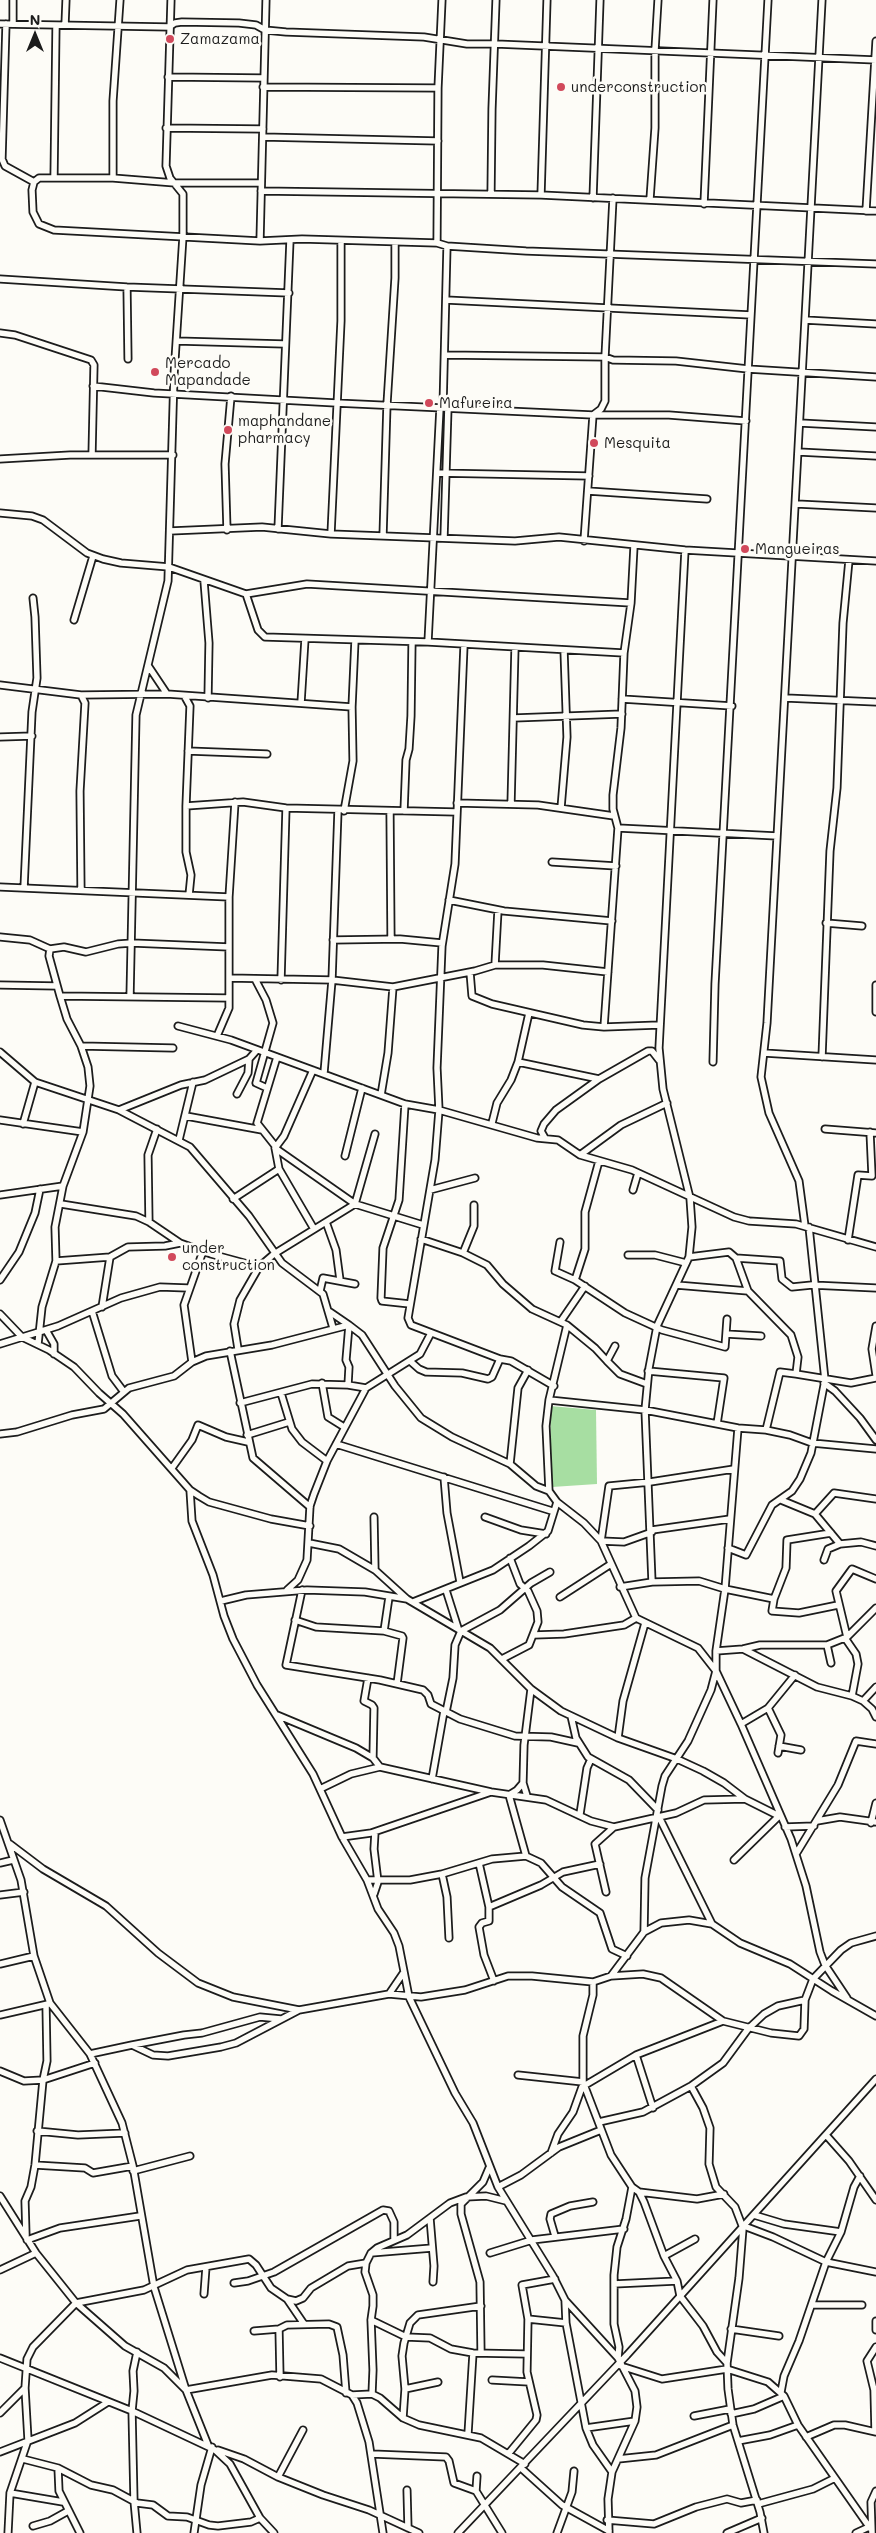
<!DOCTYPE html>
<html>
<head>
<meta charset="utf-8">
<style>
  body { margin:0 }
  #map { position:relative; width:876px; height:2533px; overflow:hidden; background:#fdfcf7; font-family:Mali,sans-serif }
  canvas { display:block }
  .north { position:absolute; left:10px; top:10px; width:50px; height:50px; -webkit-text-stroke:4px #fdfcf7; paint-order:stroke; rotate:0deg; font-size:14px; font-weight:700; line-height:20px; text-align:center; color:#1c1c1c }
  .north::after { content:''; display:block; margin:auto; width:18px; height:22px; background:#1c1c1c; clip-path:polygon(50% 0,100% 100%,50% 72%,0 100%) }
</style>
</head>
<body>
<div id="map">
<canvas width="876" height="2533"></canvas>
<div class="north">N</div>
</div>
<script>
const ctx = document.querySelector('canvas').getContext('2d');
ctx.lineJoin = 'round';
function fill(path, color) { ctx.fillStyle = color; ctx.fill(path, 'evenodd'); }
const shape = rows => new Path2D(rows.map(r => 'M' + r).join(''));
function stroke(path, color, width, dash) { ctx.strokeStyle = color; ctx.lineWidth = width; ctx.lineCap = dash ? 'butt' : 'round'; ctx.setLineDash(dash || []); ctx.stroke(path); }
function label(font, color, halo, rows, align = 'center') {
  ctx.font = font + ' Mali,sans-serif'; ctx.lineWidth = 5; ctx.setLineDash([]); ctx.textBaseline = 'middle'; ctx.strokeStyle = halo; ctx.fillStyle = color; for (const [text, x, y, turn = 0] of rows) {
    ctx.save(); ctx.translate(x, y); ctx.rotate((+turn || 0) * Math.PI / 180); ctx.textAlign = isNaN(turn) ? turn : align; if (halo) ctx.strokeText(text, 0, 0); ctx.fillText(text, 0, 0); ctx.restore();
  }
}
fill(shape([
  [550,1406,596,1410,597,1484,552,1487]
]), '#a7dea2');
const minor = shape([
  [822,0,805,320,876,324],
  [0,24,169,27,175,23,182,22,239,23,256,25,265,30,286,32,424,37,467,44,496,44,876,60],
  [6,24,2,159,5,166,34,182],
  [13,24,13,0],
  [65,25,66,0],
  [168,77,264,78],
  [263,87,438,88],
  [166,128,263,129],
  [263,137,438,141],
  [54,178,56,26],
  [113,178,113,101,120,0],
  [261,183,175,183,113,178,39,178,34,182,32,190,33,212,39,224,54,230,260,241,302,239,437,243,447,246,526,251,876,264],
  [261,191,541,195,876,211],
  [491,194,492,109,496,0],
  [541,195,547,0],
  [593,198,600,0],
  [650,199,655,128,655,50,658,0],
  [704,204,713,0],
  [866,211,876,41],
  [260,241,266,0],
  [437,243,438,88,442,0],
  [0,279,127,287,289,293],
  [127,287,128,359],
  [446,300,751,315],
  [0,333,15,335,91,360,94,365,92,455],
  [177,341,284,344],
  [445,355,605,357,613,360,676,361,748,369,876,377],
  [93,386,154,393,336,403,593,415,669,415,746,421],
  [443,407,447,246],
  [800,423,876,427],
  [799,452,876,456],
  [0,459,70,455,173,455],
  [437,473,589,476],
  [588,491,707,499],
  [797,504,876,508],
  [0,513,32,516,43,520,87,553,103,559,121,563,169,567,246,594,258,630,265,637,428,642,624,653],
  [278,529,290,240],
  [227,530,225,464,231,396],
  [170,531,262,527,331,534,515,541,559,537,685,550,876,561],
  [331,534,341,321,341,242],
  [383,536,387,404,395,278,395,243],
  [444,538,448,407],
  [584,541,593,415,601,409,605,401,605,357,613,198],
  [204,581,209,643,208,698],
  [246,594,307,584,631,603],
  [74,620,93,556],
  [428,642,440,407],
  [464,645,455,864,442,946,437,1068,439,1110,435,1160,408,1318,411,1325,500,1359,511,1361,554,1386],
  [149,667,167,694],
  [0,685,81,695,167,694,352,707],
  [185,697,190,706,186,806,186,852,191,875,189,895],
  [786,698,876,702],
  [622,699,732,706],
  [301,703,305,639],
  [514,718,622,714],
  [0,737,32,736],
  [188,751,267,754],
  [457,803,538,805,614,816],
  [511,804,515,647],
  [186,806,243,802,286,808,456,812],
  [561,808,567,737,564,650],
  [344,811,353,761,352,707,355,640],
  [390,811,391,939],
  [404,811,406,760,409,749,411,716,412,642],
  [618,828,777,836],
  [552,862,616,866],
  [0,887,229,897],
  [24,888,32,712,37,678,35,617,33,598],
  [81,890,80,791,85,703,81,695],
  [449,900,504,911,612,921],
  [826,923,862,926],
  [0,937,30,940,50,949,64,947,86,952,118,944,132,943,229,947],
  [333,940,400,939,442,943],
  [495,965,498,910],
  [470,972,472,996,492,1004,583,1025,604,1027,659,1025],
  [229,978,332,980,393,987,475,971,495,965,543,965,608,972],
  [255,979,266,1000,273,1023,256,1083,267,1088],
  [281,980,286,808],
  [0,985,57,986],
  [876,985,876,1012],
  [60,996,229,998],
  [130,997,136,715,168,581,174,375,183,236,183,194,170,178,166,166,171,0],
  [178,1026,231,1040,405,1104,439,1110,537,1138,558,1140,580,1155,632,1170,734,1217,749,1221,796,1224,876,1247],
  [604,1027,618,828,613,809,613,795,621,728,624,653,631,603,634,546],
  [217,1036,229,1008,229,897,235,802],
  [81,1046,173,1048],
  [0,1052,35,1082,119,1110,190,1147,249,1216,282,1263,323,1294,333,1328],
  [764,1053,876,1060],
  [822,1057,830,851,837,788,843,623,849,560],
  [518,1062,599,1079],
  [713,1062,715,984,768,0],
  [313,1070,284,1136,275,1148,279,1169,314,1229],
  [324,1073,332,980,338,810],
  [237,1094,248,1073,249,1059],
  [381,1095,388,1053,393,987],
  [405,1104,399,1200,383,1248,381,1298,382,1301,410,1304],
  [119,1110,181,1085,205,1080,249,1059,257,1050],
  [186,1116,262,1130],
  [0,1120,83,1132],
  [492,1123,497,1103,511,1080,518,1062,529,1013],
  [23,1124,35,1082],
  [825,1129,876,1133],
  [545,1138,541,1131,544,1124,556,1110,599,1079,648,1051,652,1051,659,1060],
  [179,1140,193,1082],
  [276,1147,257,1123,277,1057],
  [275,1148,355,1204,375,1134],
  [580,1155,621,1125,667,1103],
  [345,1156,362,1088],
  [430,1190,475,1178],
  [633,1190,638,1173],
  [0,1195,63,1186],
  [233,1199,279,1169],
  [61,1204,136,1216,149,1222,180,1243,211,1254,259,1267],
  [149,1222,148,1155,157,1129],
  [326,1222,336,1250,340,1280],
  [805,1226,799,1181,769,1113,761,1077,767,1023,805,320],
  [421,1239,463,1253,487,1265,503,1284,532,1309,567,1325,549,1400,546,1426,549,1491,557,1502,584,1523,601,1541,636,1618,698,1648,716,1671,741,1724,791,1839,806,1886,820,1952,825,1965,847,1998],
  [848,1240,858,1175,872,1176,870,1132],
  [560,1242,555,1271,575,1280,625,1313,662,1330,725,1347,727,1319],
  [463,1253,474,1226,474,1205],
  [628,1255,655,1255,686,1263],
  [689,1257,729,1252,736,1258,748,1291],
  [736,1258,780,1261,782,1279,792,1287,812,1285,876,1288],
  [56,1261,110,1257,128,1247,165,1246,180,1243],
  [0,1280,19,1252,35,1213,40,1189],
  [575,1280,585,1249,585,1212,599,1161],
  [676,1285,748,1291,791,1335,798,1357,796,1374,851,1383,876,1378],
  [320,1291,323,1278,355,1284],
  [102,1307,110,1257],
  [92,1311,112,1376,124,1392],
  [330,1312,349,1325,346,1360,349,1367,348,1385],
  [0,1314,22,1337,49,1350,74,1367,99,1393,123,1414,190,1490,199,1496,209,1502,271,1519,310,1526],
  [561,1321,585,1286],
  [567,1325,595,1348,607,1361,615,1346],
  [876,1326,872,1349,876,1375],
  [46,1330,54,1344,54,1354],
  [726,1334,761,1336],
  [0,1344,58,1326,121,1298,160,1287,188,1288],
  [38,1344,42,1307,56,1261,55,1227,63,1186,83,1132,90,1086,88,1067,81,1046,67,1019,60,996,49,956,50,949],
  [238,1349,234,1324,240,1300,259,1267,274,1254,355,1204,423,1225],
  [230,1351,253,1458,310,1507],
  [410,1361,419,1369,426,1372,462,1373,488,1379,492,1377,500,1359],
  [607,1361,620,1374,647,1384],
  [192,1362,184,1305,203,1251],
  [648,1371,724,1378,717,1424],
  [322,1383,328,1417,344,1427],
  [824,1383,835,1391,860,1418,876,1440],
  [281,1393,292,1429,302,1442,327,1461],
  [549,1400,645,1410,738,1428,766,1430,790,1435,812,1443,876,1449],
  [240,1403,312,1384,348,1385,366,1388],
  [738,1428,725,1589,774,1599],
  [766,1430,780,1372,796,1374],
  [0,1434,17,1432,72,1415,104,1409,129,1388,174,1376,192,1362,206,1356,272,1345,349,1325,362,1335,395,1386,421,1418,452,1437,510,1464,536,1486,549,1491],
  [247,1435,289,1422],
  [336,1444,552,1511],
  [510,1464,518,1388,528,1370],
  [172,1468,192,1440,198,1425,226,1437,248,1442],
  [444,1477,447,1513,460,1582],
  [190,1490,192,1521,213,1575,224,1616,233,1639,257,1685,313,1774,342,1837,367,1880,378,1909,394,1933,399,1946,409,1997,455,2093,473,2123,498,2187,553,2276,565,2300,618,2358,635,2391,637,2407,635,2421,612,2472,608,2499,609,2533],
  [781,1500,815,1514,840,1544,861,1542,876,1546],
  [815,1514,834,1493,876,1499],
  [374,1517,375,1570],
  [485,1517,521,1530,546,1534],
  [652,1530,730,1519],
  [652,1532,624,1542,601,1541,609,1486,650,1482,734,1469],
  [831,1533,787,1540,786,1568,774,1599,772,1611,799,1613,838,1605],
  [309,1543,339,1549,375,1570,407,1599],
  [728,1548,746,1555,772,1505,792,1491,800,1479,811,1453,825,1380,809,1227],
  [824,1560,828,1549,840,1544],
  [620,1587,652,1582],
  [287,1590,298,1580,307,1560,310,1506,314,1494,327,1461,366,1388,420,1354,431,1333],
  [302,1590,286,1665,380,1680,423,1690,428,1695,431,1704,460,1719,515,1736,551,1737,578,1743],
  [446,1590,458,1628],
  [560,1597,611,1564],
  [221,1601,246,1595,307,1590,365,1592,407,1599,490,1648,531,1689,561,1711,618,1738,677,1759,703,1771,724,1783,745,1799,781,1817],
  [413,1602,493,1570,529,1546,548,1531,557,1502],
  [295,1620,316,1627,384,1631,402,1636,403,1638,397,1684],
  [384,1631,389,1597],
  [534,1635,564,1634,624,1625,636,1618],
  [847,1637,836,1591,852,1569,876,1579],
  [845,1638,856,1654,858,1664,852,1696,863,1701,872,1709,876,1717],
  [827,1645,831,1663],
  [743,1649,817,1687,852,1696],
  [716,1651,743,1649,760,1645,827,1645,847,1637,876,1608],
  [502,1659,529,1645,538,1622,537,1611,528,1591,520,1584,510,1558],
  [368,1678,364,1701,372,1705,374,1708,373,1758],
  [863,1701,876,1687],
  [768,1708,781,1735,778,1753],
  [446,1712,453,1678,455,1645,461,1631,500,1610,531,1583,550,1572],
  [277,1715,356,1748,373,1758,380,1767],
  [571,1716,576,1738,588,1757,629,1780,658,1810],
  [741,1724,768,1708,795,1675],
  [618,1738,623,1701,645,1623],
  [779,1746,801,1750],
  [432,1779,444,1711],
  [523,1783,517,1790,509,1795,526,1856],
  [320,1789,351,1774,380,1767,491,1792,546,1800,591,1821,614,1827,676,1813,704,1800,745,1799],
  [527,1796,523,1783,524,1745,531,1689],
  [580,1814,587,1768,591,1759],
  [659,1817,712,1924],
  [0,1820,21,1880,34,1956,50,2003,90,2054,122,2123,133,2166,154,2287,186,2390,208,2445],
  [817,1821,840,1817,876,1822],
  [871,1823,876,1803],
  [785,1827,814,1826],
  [342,1837,371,1833,491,1792],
  [10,1844,43,1869,106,1906,158,1953,198,1983,233,1997,299,2010,389,1994,421,1997,465,1990,508,1976,532,1976,593,1982,611,1976,644,1932,661,1923,689,1920,712,1924,740,1943,790,1964,832,1991,876,2016],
  [796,1854,838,1785,856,1741,876,1744],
  [734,1860,779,1816],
  [0,1863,13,1860],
  [479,1863,489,1907,489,1921,482,1923,479,1927,484,1955,494,1981],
  [442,1874,447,1897,449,1938],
  [367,1880,410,1880,442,1874,492,1859,526,1856,541,1863,562,1887,600,1913,612,1949,627,1956],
  [606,1892,595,1844,614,1827],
  [374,1894,378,1882,374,1849,375,1832],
  [0,1895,24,1892],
  [489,1907,541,1885,563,1872,600,1864],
  [644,1932,645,1878,662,1786,665,1776,688,1741,711,1690,716,1671,716,1651,725,1589,699,1581,652,1582,645,1410,649,1368,657,1326,689,1257,692,1227,690,1198,663,1089,659,1048,685,550],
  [0,1964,34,1956],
  [611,1976,643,1974,661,1978,723,2021,771,2033,799,2036,804,2029,805,2000],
  [593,1982,593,1995,583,2036,583,2082,611,2155,632,2187,639,2192,644,2202,664,2256,677,2281,680,2296,703,2326,717,2352,727,2363],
  [389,1994,404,1972],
  [0,2015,48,2004],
  [132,2045,184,2035,202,2033,260,2017,281,2019],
  [90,2054,132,2045,153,2055,168,2056,221,2047,236,2043,299,2010],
  [636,2055,653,2108],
  [0,2071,24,2081,43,2080,95,2063],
  [518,2075,583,2082],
  [691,2086,703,2108,710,2128,709,2164,716,2187,735,2207,743,2228,739,2278,727,2363,728,2389,733,2425,760,2512,764,2533],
  [599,2122,643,2112,691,2086,723,2063,748,2029,764,2014,778,2006,805,2000,813,1979,841,1950,851,1943,876,1936],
  [37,2131,78,2135,125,2133],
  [826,2135,849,2161,876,2200],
  [551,2153,558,2134,573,2112,582,2087,636,2055,723,2021],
  [35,2165,85,2168,93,2173,133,2166],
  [133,2171,190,2156],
  [498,2187,521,2175,559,2147,601,2130],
  [639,2192,697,2199,724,2194],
  [0,2196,36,2253,76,2303,125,2346,164,2368,186,2390,272,2375,321,2379,352,2395,372,2394,380,2398,403,2418,419,2425,481,2438,525,2464],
  [754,2215,784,2224,841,2232],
  [430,2218,434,2266,433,2282],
  [744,2226,773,2237,826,2262,876,2272],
  [26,2235,25,2201,31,2187,35,2165,43,2080,47,2061,46,2005],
  [555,2236,550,2219,551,2214,570,2206,593,2202],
  [27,2240,60,2228,140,2216],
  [371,2253,432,2248],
  [490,2253,532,2240,624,2229],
  [664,2256,695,2239],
  [0,2270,36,2253],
  [234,2283,248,2281,274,2272,383,2210,389,2211,394,2222,394,2240],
  [614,2284,677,2281],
  [204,2294,206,2267],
  [287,2299,296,2301,303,2298,311,2288,348,2266,366,2263],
  [565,2300,566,2323,586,2428,593,2445,612,2472],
  [813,2305,862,2305],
  [528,2319,566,2323],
  [371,2320,406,2337,430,2338,451,2349,473,2353,526,2354],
  [876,2321,876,2330],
  [279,2329,280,2377],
  [731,2329,779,2336],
  [254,2331,279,2329,287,2325,329,2324,337,2327,343,2355,346,2393],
  [137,2352,133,2371,134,2391,132,2411,134,2501,137,2533],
  [481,2352,480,2282,461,2214,461,2204,483,2182,489,2168],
  [0,2358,132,2411,215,2450,230,2464,260,2518,274,2533],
  [618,2358,619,2347,614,2324,614,2275,617,2247,626,2219,632,2187],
  [621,2366,662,2379,727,2369,768,2382,784,2396,798,2425,870,2528],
  [492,2380,529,2382],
  [405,2389,438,2382],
  [781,2392,784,2376,799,2341,826,2262,841,2232,854,2187,860,2176],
  [372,2394,373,2370,371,2320,373,2306,373,2295,365,2272,366,2263,371,2253,377,2248,407,2235,450,2203,466,2197,486,2196,506,2201],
  [352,2395,357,2403,369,2442,383,2533],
  [0,2413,25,2388,27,2359,33,2347,76,2303,144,2290,187,2270,249,2259,256,2265,271,2288,287,2299,304,2324],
  [731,2414,754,2409,784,2396],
  [694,2416,730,2409],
  [403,2418,405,2389,402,2356,404,2343,410,2323,418,2315,481,2306],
  [586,2428,635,2421],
  [875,2431,874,2390,867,2361,876,2347],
  [468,2434,473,2353],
  [806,2437,834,2425,845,2425,876,2432],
  [738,2441,770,2435,798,2425],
  [218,2450,244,2459,278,2477,323,2495,369,2510,419,2533],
  [0,2452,75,2423,108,2402],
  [509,2453,536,2420,537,2415,527,2372,528,2319,522,2285,555,2279],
  [372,2454,446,2457,449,2461,454,2483,476,2491],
  [23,2459,58,2468,91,2485,113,2490,137,2503,153,2505,168,2516,187,2517,209,2525,218,2526,251,2522,260,2518],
  [618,2459,656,2455,733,2425],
  [58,2468,59,2491,80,2533],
  [521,2468,562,2505,609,2531],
  [477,2476,476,2491,502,2533],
  [278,2477,303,2430],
  [407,2490,408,2528],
  [10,2493,63,2502],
  [758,2504,813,2489,835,2478],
  [607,2520,654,2524,696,2507,727,2499,741,2503,757,2500],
  [33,2526,50,2521,68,2511],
  [8,2533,10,2493,28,2440,25,2388],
  [194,2533,201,2485,212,2447],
  [458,2533,627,2355,876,2079],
  [557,2533,572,2492,574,2471],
  [727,2533,762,2518],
  [856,2533,869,2527],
  [872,2533,871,2502,876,2491]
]);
stroke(minor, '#1c1c1c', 9);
stroke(minor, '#fdfcf7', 5.5);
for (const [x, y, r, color] of [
  [170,39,5,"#d1495b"],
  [561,87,5,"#d1495b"],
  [155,372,5,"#d1495b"],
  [429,403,5,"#d1495b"],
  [228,430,5,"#d1495b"],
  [594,443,5,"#d1495b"],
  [745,549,5,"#d1495b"],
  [172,1257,5,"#d1495b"]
]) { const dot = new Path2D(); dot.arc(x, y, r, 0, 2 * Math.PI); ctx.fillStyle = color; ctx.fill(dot); stroke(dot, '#fdfcf7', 2); }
label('15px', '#1c1c1c', '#fdfcf7', [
  ["Zamazama",180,39],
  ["underconstruction",571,87],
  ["Mercado",165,363],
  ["Mapandade",165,380],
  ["Mafureira",439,403],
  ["maphandane",238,421],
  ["pharmacy",238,438],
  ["Mesquita",604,443],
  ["Mangueiras",755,549],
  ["under",182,1248],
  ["construction",182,1265]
], 'left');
</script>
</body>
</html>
